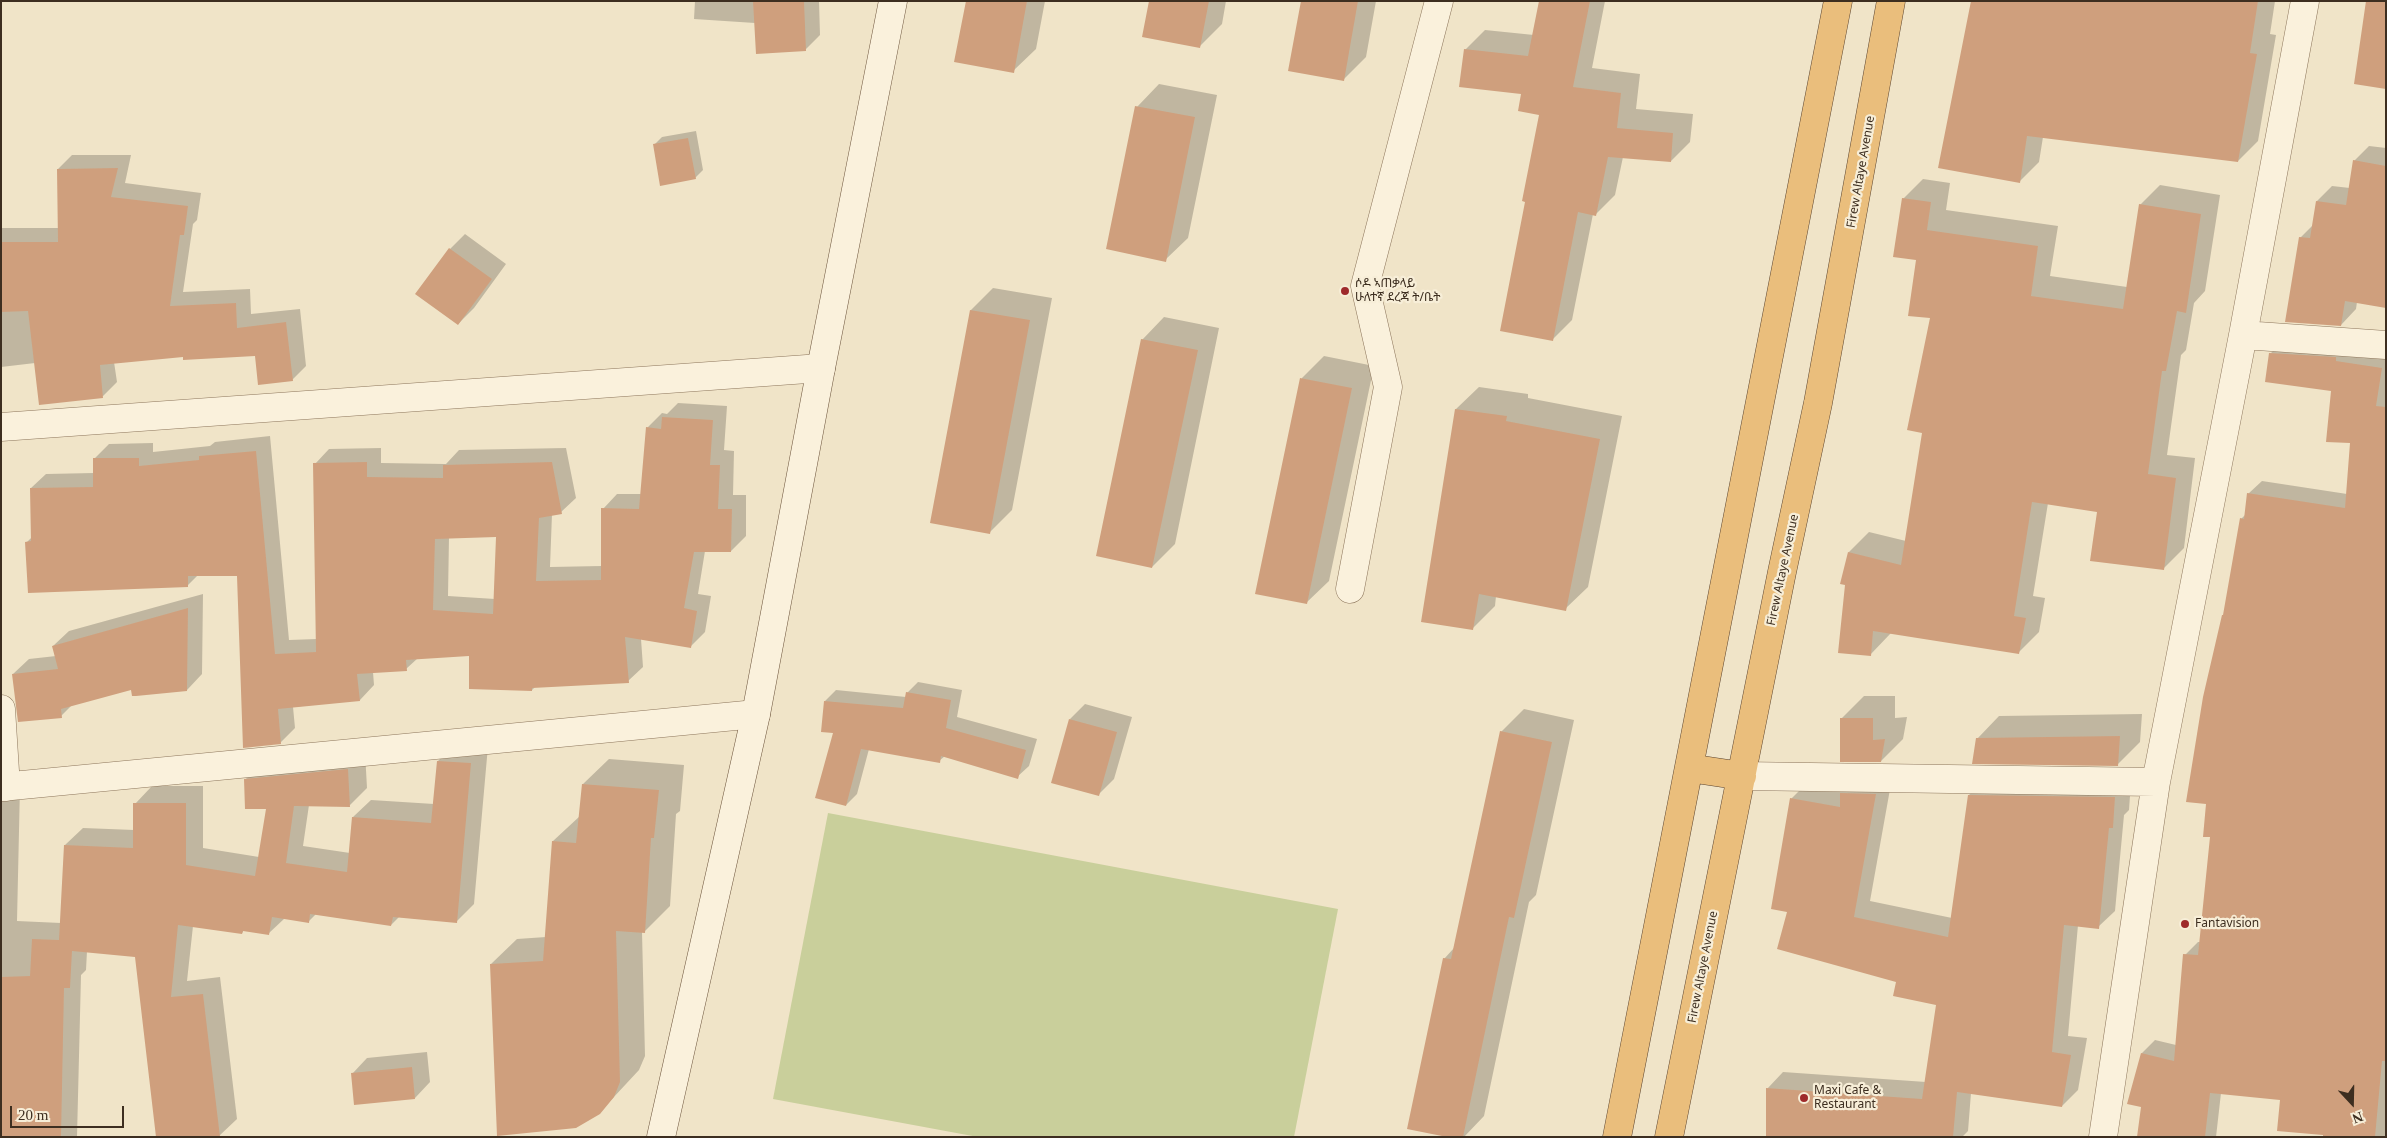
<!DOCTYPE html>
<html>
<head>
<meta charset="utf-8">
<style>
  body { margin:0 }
  #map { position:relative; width:2387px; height:1138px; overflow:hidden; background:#f0e4c8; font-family:Georgia,serif }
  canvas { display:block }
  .frame { position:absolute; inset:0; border:2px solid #3d2e20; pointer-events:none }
  .north { position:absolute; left:2327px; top:1078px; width:50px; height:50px; -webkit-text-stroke:4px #f7eed8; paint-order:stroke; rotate:159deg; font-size:14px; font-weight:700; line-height:20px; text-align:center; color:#3d2e20 }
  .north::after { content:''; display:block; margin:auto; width:18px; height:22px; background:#3d2e20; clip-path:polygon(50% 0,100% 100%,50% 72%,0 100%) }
  .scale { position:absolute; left:10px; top:1106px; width:114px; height:22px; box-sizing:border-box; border:2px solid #3d2e20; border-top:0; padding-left:6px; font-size:15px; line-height:18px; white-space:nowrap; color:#3d2e20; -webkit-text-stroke:4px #f7eed8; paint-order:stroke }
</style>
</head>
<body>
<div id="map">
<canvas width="2387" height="1138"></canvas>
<div class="frame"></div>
<div class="north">N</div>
<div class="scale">20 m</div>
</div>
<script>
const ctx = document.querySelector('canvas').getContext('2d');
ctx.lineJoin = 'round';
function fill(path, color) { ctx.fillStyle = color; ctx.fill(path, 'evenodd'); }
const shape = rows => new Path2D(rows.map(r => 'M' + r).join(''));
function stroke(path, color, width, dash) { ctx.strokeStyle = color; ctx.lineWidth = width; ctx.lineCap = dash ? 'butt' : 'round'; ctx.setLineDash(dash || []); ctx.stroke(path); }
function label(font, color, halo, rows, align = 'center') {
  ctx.font = font + ' Georgia,"Noto Sans Ethiopic",serif'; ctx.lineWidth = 4.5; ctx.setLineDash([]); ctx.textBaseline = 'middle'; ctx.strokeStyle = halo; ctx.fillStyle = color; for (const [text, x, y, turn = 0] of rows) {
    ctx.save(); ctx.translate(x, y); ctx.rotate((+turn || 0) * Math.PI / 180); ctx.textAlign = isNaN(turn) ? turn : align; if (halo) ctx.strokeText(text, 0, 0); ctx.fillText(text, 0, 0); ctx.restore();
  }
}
fill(shape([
  [828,813,1338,909,1294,1137,978,1137,773,1099]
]), '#c9cf9b');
fill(shape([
  [695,1,819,1,820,35,805,50,755,23,694,19],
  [967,1,1045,1,1036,49,1013,71],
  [1150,1,1226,1,1222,24,1199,47],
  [1302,1,1376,1,1366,57,1343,80],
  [1540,1,1605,1,1592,68,1640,74,1636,109,1693,114,1690,142,1671,161,1623,157,1615,195,1596,214,1593,214,1572,320,1553,339,1527,201,1541,114,1523,93,1465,50,1485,30,1534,35],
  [1972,1,2275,1,2270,34,2276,35,2258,141,2238,161,2043,137,2039,162,2019,182],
  [1159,84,1217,95,1188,238,1165,260,1137,107],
  [696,131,703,170,695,178,654,145,662,137],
  [2369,146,2386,148,2386,306,2357,302,2356,309,2341,325,2300,238,2314,224,2317,201,2332,186,2350,188,2354,161],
  [72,155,131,155,125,183,201,193,197,220,193,224,183,292,250,289,251,314,300,309,306,366,292,380,256,355,184,356,114,362,117,382,103,396,40,404,35,363,1,367,1,228,59,228,58,169],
  [1923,179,1950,183,1946,210,2058,226,2050,276,2127,287,2140,205,2160,185,2220,195,2205,291,2194,303,2186,350,2181,355,2167,455,2195,458,2184,548,2164,568,2098,511,2048,503,2033,596,2045,598,2039,632,2019,652,1891,633,1870,655,1847,584,1841,583,1849,552,1869,532,1906,541,1924,432,1931,317,1903,199],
  [465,234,506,264,474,308,458,324,450,249],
  [993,288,1052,298,1012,510,989,533,971,310],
  [1164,317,1219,328,1175,544,1152,567,1142,340],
  [2284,340,2386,354,2386,1137,2324,1137,2325,1134,2282,1098,2221,1093,2216,1137,2138,1137,2142,1106,2142,1053,2155,1040,2176,1045,2185,955,2198,942,2201,942,2211,836,2207,803,2225,614,2241,519,2246,514,2248,494,2262,481,2347,494,2352,442,2332,389,2270,354],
  [1324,356,1374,366,1329,581,1306,603,1256,593,1302,378],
  [1479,387,1528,394,1528,398,1622,416,1588,587,1565,609,1496,596,1495,606,1472,629,1456,409],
  [678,403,727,406,724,450,734,451,733,495,746,495,746,536,731,551,705,551,698,594,711,596,705,632,690,647,641,639,643,667,628,681,535,687,532,690,471,655,418,658,406,669,373,672,374,685,360,700,293,707,295,728,280,743,238,575,198,575,187,586,27,542,32,537,31,488,46,474,94,473,94,459,109,444,153,443,153,452,210,446,215,442,270,436,289,640,317,639,315,464,329,449,381,448,381,463,446,464,459,450,566,448,576,498,561,512,552,514,550,567,602,566,603,509,617,494,642,494,647,428,662,413,667,414],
  [498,536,495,599,448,596,449,537],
  [203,594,202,674,187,690,132,688,73,704,61,716,13,674,29,659,56,656,53,646,69,631],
  [918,682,962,690,957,717,1037,739,1029,766,1017,777,945,756,939,761,869,749,857,794,846,805,834,732,825,701,836,690,906,697,907,693],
  [1864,696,1895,696,1895,718,1907,717,1903,739,1881,761,1841,719],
  [1085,704,1132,717,1114,779,1098,795,1070,719],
  [1524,709,1574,720,1536,895,1529,902,1484,1116,1464,1137,1453,1137,1444,959,1454,948,1501,732],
  [2142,714,2140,742,2117,765,1977,739,1999,716],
  [455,744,488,746,474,904,456,922,399,917,391,925,316,914,309,921,285,918,268,934,244,930,242,933,193,926,187,981,220,977,237,1119,219,1136,136,956,87,951,86,970,81,975,77,1137,1,1137,1,786,20,786,17,921,61,923,65,845,83,828,134,830,135,804,152,786,203,786,203,848,259,857,267,807,245,780,262,762,365,752,367,788,350,805,309,805,303,846,350,853,353,817,371,800,434,804,438,761],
  [609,759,684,765,680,811,676,814,670,906,644,932,642,932,645,1056,639,1070,599,1113,491,964,517,939,546,937,553,841,580,816,583,784],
  [1892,778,1870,901,1952,918,1969,795,1985,779,2131,781,2129,810,2124,815,2115,911,2098,927,2078,925,2068,1036,2087,1038,2078,1090,2062,1106,1971,1093,1968,1131,1962,1137,1767,1137,1767,1089,1783,1072,1926,1082,1938,1004,1897,981,1789,911,1791,799,1808,782],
  [427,1052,430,1082,415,1098,352,1074,367,1058]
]), '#0003');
fill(shape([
  [753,1,804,1,806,51,756,54],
  [966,1,1027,1,1014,73,954,62],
  [1149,1,1209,1,1200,48,1142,37],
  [1301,1,1358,1,1344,81,1288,71],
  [1539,1,1590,1,1573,87,1621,93,1617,128,1673,133,1671,162,1608,157,1596,216,1578,212,1553,341,1500,331,1525,202,1522,201,1539,115,1518,111,1521,94,1459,87,1464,49,1528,56],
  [1971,1,2258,1,2250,53,2257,54,2238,162,2027,136,2020,183,1938,168],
  [2366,1,2386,1,2386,89,2354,84],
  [1135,106,1195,117,1166,262,1106,249],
  [688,138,696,179,660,186,653,144],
  [2353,160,2386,166,2386,308,2345,301,2341,326,2285,322,2299,237,2310,238,2316,201,2346,205],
  [118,168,111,197,188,206,184,235,180,235,170,306,236,303,237,328,286,322,293,381,258,385,255,356,183,360,183,357,100,365,103,398,39,405,28,311,1,312,1,242,58,242,57,169],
  [1902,198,1931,202,1927,230,2038,246,2031,296,2123,309,2139,204,2201,214,2186,313,2177,311,2166,371,2162,371,2148,474,2176,478,2164,570,2090,561,2097,512,2032,502,2014,616,2026,618,2019,654,1873,631,1871,656,1838,653,1845,585,1840,584,1848,552,1901,565,1922,433,1907,430,1930,318,1908,316,1916,260,1893,257],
  [449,248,492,279,458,325,415,294],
  [970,310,1030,320,990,534,930,523],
  [1141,339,1198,350,1152,568,1096,556],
  [2269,353,2336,357,2336,361,2382,368,2376,406,2386,407,2386,1061,2382,1061,2375,1137,2323,1137,2323,1135,2277,1131,2280,1100,2210,1093,2205,1137,2137,1137,2141,1107,2127,1104,2141,1053,2174,1061,2183,954,2198,955,2210,837,2203,837,2206,804,2186,802,2203,697,2222,615,2223,615,2240,518,2244,519,2247,493,2345,508,2350,443,2326,442,2331,391,2265,382],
  [1300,378,1352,388,1307,604,1255,594],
  [1455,409,1507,416,1506,421,1600,439,1566,611,1479,594,1473,630,1421,622],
  [662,417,713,420,710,465,720,465,718,509,732,509,731,552,694,552,684,608,697,611,691,648,625,637,629,683,532,688,532,691,469,689,469,656,406,660,407,671,357,674,360,701,278,709,281,744,243,748,237,576,188,576,188,587,28,593,25,542,31,541,30,488,93,487,93,458,139,458,139,466,199,460,199,456,256,451,275,654,316,652,313,463,367,462,367,477,443,478,443,465,552,462,562,514,539,518,536,581,601,580,601,508,639,509,646,427,661,429],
  [496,537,493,614,433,610,435,539],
  [188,608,187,691,136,696,132,696,131,690,61,709,62,718,18,722,12,674,58,669,52,646],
  [906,692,951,700,946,728,1026,750,1018,779,941,756,940,763,861,749,846,806,815,798,833,733,821,732,824,701,903,708],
  [1840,718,1873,718,1873,740,1885,739,1881,762,1840,762],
  [1069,719,1117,732,1099,796,1051,783],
  [1500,731,1552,742,1514,918,1509,917,1463,1137,1447,1137,1407,1129,1443,958,1451,959],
  [2120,736,2118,766,1972,764,1976,738],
  [437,761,471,763,457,923,393,917,391,926,310,914,309,923,272,917,269,935,243,931,242,934,178,925,171,997,203,994,220,1137,156,1137,135,957,72,951,70,988,64,988,61,1137,1,1137,1,977,30,976,32,939,59,940,64,845,133,848,133,803,186,803,186,865,255,876,266,809,245,809,244,779,348,769,350,807,294,806,286,863,347,872,352,817,431,823],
  [582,784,659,790,654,838,651,838,645,933,616,931,620,1082,614,1097,600,1114,576,1128,497,1136,490,964,543,961,552,841,576,843],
  [1840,793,1876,794,1854,917,1948,937,1968,795,2115,797,2113,828,2109,828,2099,929,2064,925,2052,1052,2071,1055,2062,1107,1957,1092,1953,1137,1766,1137,1766,1088,1922,1099,1936,1005,1893,996,1896,982,1777,949,1787,912,1771,909,1790,798,1840,807],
  [412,1067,415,1099,354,1105,351,1073]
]), '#cf9f7d');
const minor = shape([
  [2243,335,2386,345],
  [1,427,821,368],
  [1350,589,1388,387,1365,286,1439,1],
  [1,709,6,787],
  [1742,776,2156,782],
  [1,787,756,714],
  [2103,1137,2156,782,2243,335,2305,1]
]);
const secondary = shape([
  [661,1137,756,714,821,368,893,1]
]);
const trunk = shape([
  [1689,768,1742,776],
  [1617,1137,1838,1],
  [1669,1137,1782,572,1818,403,1891,1]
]);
stroke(minor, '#8d765c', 29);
stroke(secondary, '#6f573f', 29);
stroke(trunk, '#5b4430', 29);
stroke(minor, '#faf1dc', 28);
stroke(secondary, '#faf1dc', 28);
stroke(trunk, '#eabe7c', 28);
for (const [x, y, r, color] of [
  [1345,291,5,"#9e2a2b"],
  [2185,924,5,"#9e2a2b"],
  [1804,1098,5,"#9e2a2b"]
]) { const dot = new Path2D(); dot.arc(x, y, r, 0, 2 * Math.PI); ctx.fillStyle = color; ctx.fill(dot); stroke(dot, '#f7eed8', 2); }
label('12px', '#3d2e20', '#f7eed8', [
  ["Firew Altaye Avenue",1861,172,-80],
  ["Firew Altaye Avenue",1783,570,-78],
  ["Firew Altaye Avenue",1703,967,-79]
]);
label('12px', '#3d2e20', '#f7eed8', [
  ["ሶዶ ኣጠቃላይ",1355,284],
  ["ሁለተኛ ደረጃ ት/ቤት",1355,298],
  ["Fantavision",2195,924],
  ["Maxi Cafe &",1814,1091],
  ["Restaurant",1814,1105]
], 'left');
</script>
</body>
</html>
